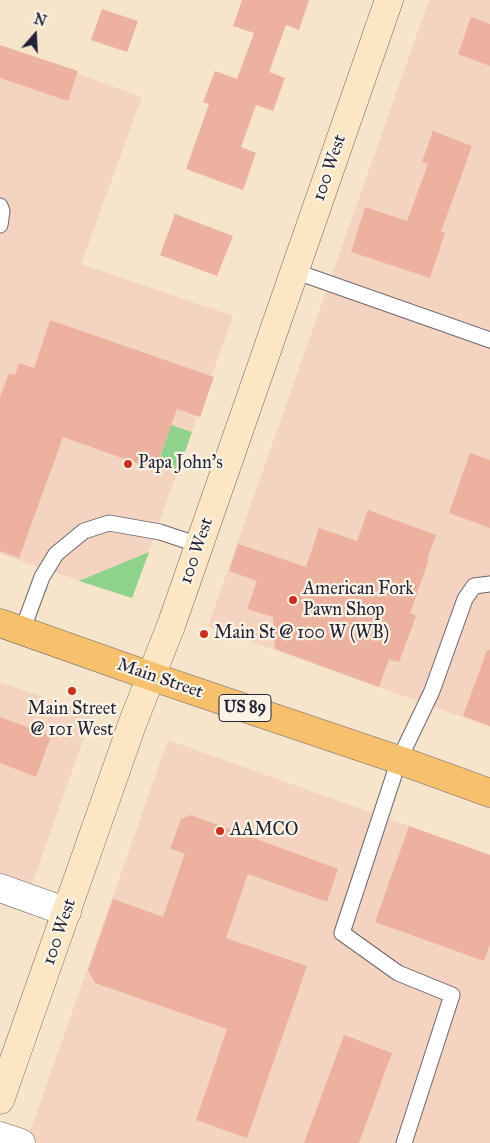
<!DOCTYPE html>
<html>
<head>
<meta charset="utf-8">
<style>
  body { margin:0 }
  #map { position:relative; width:490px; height:1143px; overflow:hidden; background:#f6e4cb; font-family:"IM FELL Great Primer",serif }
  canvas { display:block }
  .north { position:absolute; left:10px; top:10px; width:50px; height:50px; -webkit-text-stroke:4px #fcf5e5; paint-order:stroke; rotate:19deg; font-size:14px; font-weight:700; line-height:20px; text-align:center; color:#22223b }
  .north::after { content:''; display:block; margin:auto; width:18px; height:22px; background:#22223b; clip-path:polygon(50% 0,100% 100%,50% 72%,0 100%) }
</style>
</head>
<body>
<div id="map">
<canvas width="490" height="1143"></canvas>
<div class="north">N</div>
</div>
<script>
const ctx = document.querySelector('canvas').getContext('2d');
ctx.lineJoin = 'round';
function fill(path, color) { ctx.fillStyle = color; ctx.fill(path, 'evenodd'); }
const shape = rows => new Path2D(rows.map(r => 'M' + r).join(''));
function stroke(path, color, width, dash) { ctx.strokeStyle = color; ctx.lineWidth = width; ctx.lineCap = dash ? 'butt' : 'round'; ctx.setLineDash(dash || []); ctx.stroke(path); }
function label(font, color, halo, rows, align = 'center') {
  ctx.font = font + ' "IM FELL Great Primer",serif'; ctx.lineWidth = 4.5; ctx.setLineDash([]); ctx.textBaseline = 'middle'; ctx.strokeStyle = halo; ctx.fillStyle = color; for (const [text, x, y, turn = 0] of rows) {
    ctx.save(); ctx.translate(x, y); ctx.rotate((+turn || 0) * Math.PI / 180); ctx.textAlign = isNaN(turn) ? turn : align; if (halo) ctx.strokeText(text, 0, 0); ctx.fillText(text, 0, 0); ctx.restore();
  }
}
fill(shape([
  [429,0,490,0,490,727,208,626],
  [0,46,142,97,81,264,233,316,132,598,0,554],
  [0,682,89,713,91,718,26,901,0,892],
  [168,740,490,855,490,1143,26,1143]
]), '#f5d3c1');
fill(shape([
  [171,425,192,432,178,471,158,463],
  [149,552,132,598,79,581]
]), '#8ed28b');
fill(shape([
  [242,0,309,0,299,30,286,25,269,72,285,78,273,111,256,105,241,147,256,153,243,190,186,169,209,104,203,102,215,71,237,79,254,33,233,26],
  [102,9,138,21,127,52,91,40],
  [471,17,490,24,490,66,458,54],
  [0,45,78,71,68,101,0,78],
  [433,131,472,146,441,232,445,233,430,278,351,252,365,207,407,221,428,164,422,162],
  [175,214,233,236,217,276,160,255],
  [50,320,214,377,200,417,177,409,157,464,152,463,150,468,63,437,19,558,0,551,0,397,9,373,15,375,19,363,34,368],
  [470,453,490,460,490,528,449,513],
  [368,510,436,535,427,559,429,559,410,613,416,616,399,662,389,659,379,687,275,649,273,617,247,609,257,581,229,571,238,544,306,567,319,528,357,541],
  [487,650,490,650,490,726,463,716],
  [0,717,51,736,36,777,0,763],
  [191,815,338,869,327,902,248,874,226,938,307,966,247,1138,196,1120,227,1029,95,983,88,970,113,899,163,917,185,853,170,849,181,819],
  [409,826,490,855,490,944,484,961,375,922],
  [344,1035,392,1053,359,1143,304,1143]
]), '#edb29f');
const lane = shape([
  [0,206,2,211,0,225],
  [294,271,490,340],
  [22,631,42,577,56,554,84,531,109,523,160,532,199,545],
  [404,1143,452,995,398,973,342,933,399,760,432,691,465,599,474,586,490,584]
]);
const street = shape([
  [0,888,67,912],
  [0,1136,21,1143]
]);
const secondary = shape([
  [0,1100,133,722,172,623,389,0]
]);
const primary = shape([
  [0,623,150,676,399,760,490,793]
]);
stroke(lane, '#6c666d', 17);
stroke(street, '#6c666d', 29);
stroke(secondary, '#6c666d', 29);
stroke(primary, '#6c666d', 29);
stroke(lane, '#fff', 15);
stroke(street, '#fff', 28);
stroke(secondary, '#fce6c4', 28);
stroke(primary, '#f7c06c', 28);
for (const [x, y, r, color] of [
  [128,464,5,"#c8321e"],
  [293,600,5,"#c8321e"],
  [204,634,5,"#c8321e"],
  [72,691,5,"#c8321e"],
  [220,831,5,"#c8321e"]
]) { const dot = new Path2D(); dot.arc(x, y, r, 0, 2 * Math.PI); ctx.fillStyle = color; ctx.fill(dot); stroke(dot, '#fcf5e5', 2); }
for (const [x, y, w] of [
  [245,708,52]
]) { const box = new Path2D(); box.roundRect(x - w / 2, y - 13.5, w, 27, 4); ctx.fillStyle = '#fcf5e5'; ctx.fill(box); stroke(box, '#22223b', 1); }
label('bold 16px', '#22223b', null, [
  ["US 89",245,708]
]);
label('18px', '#22223b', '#fcf5e5', [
  ["100 West",330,168,-71],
  ["100 West",197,551,-71],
  ["Main Street",160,679,19],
  ["100 West",60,932,-71]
]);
label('18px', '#22223b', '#fcf5e5', [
  ["Papa John's",138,464],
  ["American Fork",303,590],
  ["Pawn Shop",303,611],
  ["Main St @ 100 W (WB)",214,634],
  ["Main Street",72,710,"center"],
  ["@ 101 West",72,731,"center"],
  ["AAMCO",230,831]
], 'left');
</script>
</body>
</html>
